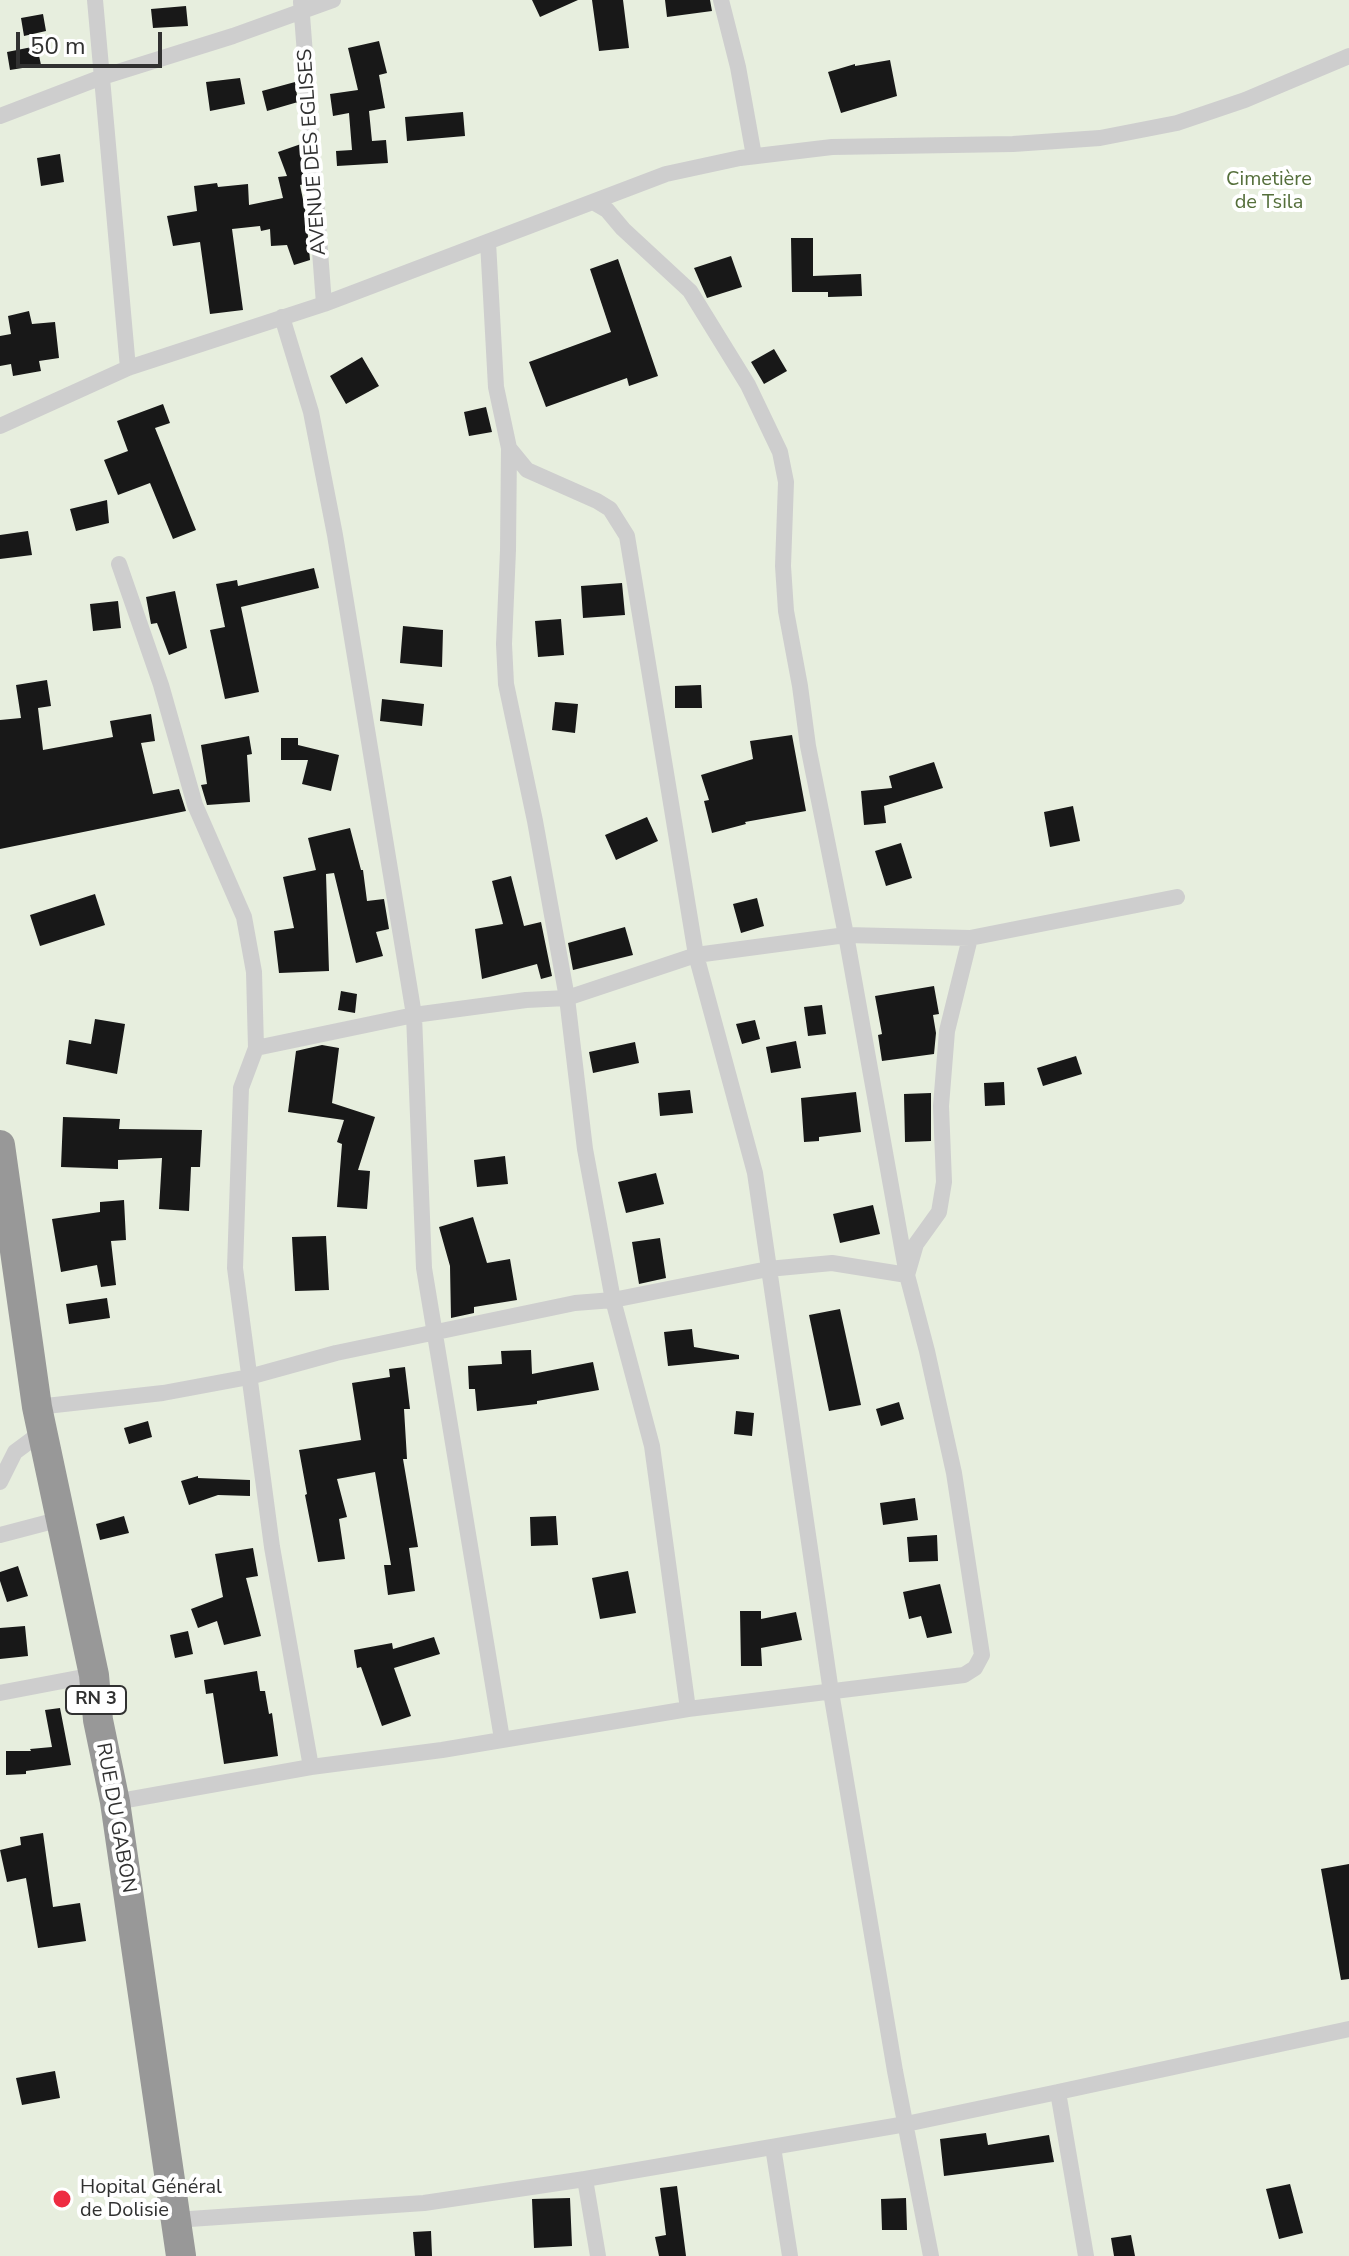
<!DOCTYPE html>
<html>
<head>
<meta charset="utf-8">
<style>
  body { margin:0 }
  #map { position:relative; width:1349px; height:2256px; overflow:hidden; background:#fff; font-family:"Nunito Sans",sans-serif }
  canvas { display:block }
  .scale { position:absolute; left:16px; top:32px; width:146px; height:36px; box-sizing:border-box; border:4px solid #313131; border-top:0; padding-left:10px; font-size:24px; line-height:28px; white-space:nowrap; color:#313131; -webkit-text-stroke:6px #fff; paint-order:stroke }
</style>
</head>
<body>
<div id="map">
<canvas width="1349" height="2256"></canvas>
<div class="scale">50 m</div>
</div>
<script>
const ctx = document.querySelector('canvas').getContext('2d');
ctx.lineJoin = 'round';
function fill(path, color) { ctx.fillStyle = color; ctx.fill(path, 'evenodd'); }
const shape = rows => new Path2D(rows.map(r => 'M' + r).join(''));
function stroke(path, color, width, dash) { ctx.strokeStyle = color; ctx.lineWidth = width; ctx.lineCap = dash ? 'butt' : 'round'; ctx.setLineDash(dash || []); ctx.stroke(path); }
function label(font, color, halo, rows, align = 'center') {
  ctx.font = font + ' "Nunito Sans",sans-serif'; ctx.lineWidth = 8; ctx.setLineDash([]); ctx.textBaseline = 'middle'; ctx.strokeStyle = halo; ctx.fillStyle = color; for (const [text, x, y, turn = 0] of rows) {
    ctx.save(); ctx.translate(x, y); ctx.rotate((+turn || 0) * Math.PI / 180); ctx.textAlign = isNaN(turn) ? turn : align; if (halo) ctx.strokeText(text, 0, 0); ctx.fillText(text, 0, 0); ctx.restore();
  }
}
fill(shape([
  [0,0,1349,0,1349,2256,0,2256]
]), '#e7eede');
fill(shape([
  [532,0,578,0,540,17],
  [592,0,623,0,629,48,599,51],
  [665,0,710,0,712,11,667,17],
  [186,6,188,26,153,28,151,9],
  [43,14,46,31,24,36,21,18],
  [379,41,387,73,379,75,385,108,369,111,372,141,386,140,388,163,337,166,336,151,352,150,349,113,333,116,330,94,358,90,348,48],
  [37,46,41,65,10,70,7,52],
  [890,60,897,96,841,113,828,72,855,64,855,66],
  [240,78,245,104,210,111,206,82],
  [295,82,298,102,267,111,262,91],
  [463,112,465,136,407,141,405,117],
  [301,144,304,184,300,185,306,214,310,260,294,265,287,245,271,246,270,229,261,231,260,226,232,229,243,310,210,314,200,242,173,246,167,216,197,211,194,186,217,183,218,187,248,184,249,205,283,198,278,177,287,176,278,152],
  [60,154,64,182,41,186,37,158],
  [791,238,813,238,813,276,861,274,862,296,828,297,828,292,792,292],
  [731,256,742,287,707,298,694,268],
  [618,259,658,376,629,386,627,378,546,407,529,362,611,332,590,269],
  [29,311,32,324,55,322,59,358,39,361,41,371,13,376,11,364,0,366,0,336,11,334,8,316],
  [774,349,787,371,764,384,751,362],
  [362,357,379,386,346,404,330,376],
  [163,404,170,423,155,428,196,530,173,539,150,483,118,495,104,460,128,451,117,421],
  [486,407,492,432,469,436,464,412],
  [107,500,109,523,76,531,70,509],
  [28,531,32,555,0,559,0,535],
  [314,568,319,588,241,607,259,692,225,699,210,630,225,627,216,584,237,580,238,586],
  [622,583,625,615,583,618,581,586],
  [175,591,187,648,169,655,157,623,151,624,146,597],
  [118,601,121,628,93,631,90,604],
  [561,619,564,655,538,657,535,621],
  [403,626,443,630,442,667,400,663],
  [47,680,51,706,38,708,43,750,113,737,110,721,151,714,155,741,141,743,153,794,179,789,186,811,0,849,0,720,21,718,16,685],
  [701,685,702,708,675,708,675,686],
  [382,699,424,704,422,726,380,721],
  [555,702,578,704,575,733,552,730],
  [792,735,806,811,745,822,746,824,712,833,704,801,709,800,701,775,753,759,750,741],
  [249,736,252,754,247,755,250,802,207,805,201,785,207,784,201,745],
  [281,738,298,738,298,745,339,755,331,791,302,784,308,760,281,760],
  [934,762,943,788,884,806,886,823,864,825,861,791,892,788,889,776],
  [1073,806,1080,841,1050,847,1044,812],
  [647,817,658,841,616,860,605,835],
  [350,828,361,870,363,870,367,901,384,899,389,929,376,932,383,956,356,963,334,873,326,874,329,971,279,973,274,931,294,928,283,877,316,870,308,838],
  [901,843,912,878,886,886,875,851],
  [511,876,524,926,541,922,552,976,541,979,537,964,482,979,475,929,503,924,492,881],
  [95,894,105,925,40,946,30,915],
  [757,898,764,926,741,933,733,904],
  [625,927,633,955,573,970,568,943],
  [934,986,939,1014,933,1015,936,1033,934,1054,882,1061,878,1035,882,1034,875,996],
  [341,991,357,994,355,1013,338,1010],
  [822,1005,826,1034,808,1036,804,1007],
  [95,1019,125,1024,117,1074,66,1064,69,1040,91,1044],
  [755,1020,760,1039,742,1044,736,1024],
  [796,1041,801,1068,771,1073,766,1047],
  [635,1042,639,1063,593,1073,589,1052],
  [322,1045,339,1048,332,1103,375,1117,358,1170,370,1171,367,1209,337,1207,342,1144,337,1142,344,1120,288,1112,296,1051],
  [1076,1056,1082,1074,1043,1086,1037,1068],
  [1004,1082,1005,1105,985,1106,984,1083],
  [690,1090,693,1113,660,1116,658,1093],
  [856,1092,861,1132,819,1137,819,1141,804,1142,801,1098],
  [931,1093,931,1141,905,1142,904,1094],
  [63,1117,120,1119,119,1129,202,1130,200,1167,191,1167,189,1211,159,1209,162,1158,118,1160,118,1169,61,1167],
  [505,1156,508,1184,477,1187,474,1160],
  [656,1173,664,1204,626,1213,618,1182],
  [124,1200,126,1240,111,1241,116,1285,101,1287,97,1265,61,1272,52,1219,100,1212,100,1202],
  [873,1205,880,1234,840,1243,833,1214],
  [473,1217,487,1263,510,1259,517,1300,474,1307,474,1313,451,1318,450,1266,439,1227],
  [326,1236,329,1290,295,1291,292,1237],
  [660,1238,666,1278,639,1284,632,1242],
  [107,1298,110,1318,69,1324,66,1304],
  [840,1309,861,1405,829,1411,809,1315],
  [692,1329,694,1347,739,1355,739,1359,668,1366,664,1332],
  [531,1350,532,1374,593,1362,599,1390,537,1401,537,1404,477,1411,475,1389,469,1389,468,1366,502,1364,501,1351],
  [405,1367,410,1409,404,1409,407,1459,403,1459,418,1547,409,1548,415,1591,388,1595,384,1565,391,1565,375,1472,337,1479,347,1517,339,1519,345,1559,318,1562,305,1495,307,1494,299,1450,361,1440,352,1383,390,1377,389,1369],
  [899,1402,904,1419,881,1426,876,1409],
  [736,1411,754,1413,752,1436,734,1434],
  [148,1421,152,1437,129,1444,124,1428],
  [198,1476,198,1478,250,1480,250,1496,218,1495,189,1505,181,1481],
  [915,1498,918,1520,883,1525,880,1503],
  [124,1516,129,1533,100,1540,96,1524],
  [556,1516,558,1545,531,1546,530,1517],
  [937,1535,938,1561,909,1562,907,1537],
  [253,1548,258,1576,246,1578,261,1636,224,1645,217,1621,198,1628,191,1609,223,1597,215,1554],
  [18,1566,28,1596,7,1602,0,1581,0,1572],
  [628,1571,636,1613,600,1619,592,1578],
  [940,1584,952,1633,927,1638,921,1616,909,1619,903,1592],
  [740,1611,761,1611,761,1619,796,1612,802,1640,761,1648,762,1666,741,1666],
  [25,1626,28,1656,0,1659,0,1628],
  [188,1631,193,1654,175,1658,170,1635],
  [434,1637,440,1654,394,1668,411,1716,382,1726,361,1667,357,1668,354,1650,392,1643,393,1649],
  [257,1671,260,1691,265,1691,269,1714,272,1713,278,1756,224,1764,213,1693,206,1694,204,1680],
  [60,1708,71,1765,26,1771,26,1774,6,1775,6,1751,31,1751,30,1749,52,1747,45,1710],
  [43,1833,53,1907,80,1903,86,1941,38,1948,26,1878,7,1882,0,1850,21,1845,20,1837],
  [1349,1864,1349,1979,1341,1980,1321,1869],
  [55,2071,60,2098,22,2105,16,2078],
  [986,2133,988,2145,1049,2135,1054,2162,944,2176,940,2139],
  [1290,2184,1303,2233,1279,2239,1266,2189],
  [677,2186,686,2256,659,2256,655,2237,666,2235,660,2188],
  [570,2198,572,2246,534,2248,532,2199],
  [906,2198,907,2230,882,2230,881,2199],
  [431,2231,432,2256,415,2256,413,2232],
  [1131,2235,1135,2256,1114,2256,1111,2238]
]), '#181818');
stroke(shape([
  [95,0,128,368],
  [721,0,738,67,754,156],
  [301,2,324,304],
  [0,116,102,77,233,36,333,0],
  [488,242,496,387,509,448,527,470,597,501,610,509,627,536,696,955,755,1173,831,1692,895,2071,931,2256],
  [282,317,311,412,335,535,414,1015,424,1268,502,1739],
  [0,426,128,368,324,304,666,174,740,158,832,147,1013,144,1100,138,1177,123,1245,100,1349,56],
  [509,448,508,550,504,644,506,684,535,821,567,998,585,1149,613,1300,652,1446,688,1709],
  [119,564,161,685,195,805,244,917,254,972,256,1048,241,1088,235,1268,272,1547,311,1767],
  [256,1048,414,1015,526,1000,567,998,696,955,846,935,970,938,1177,897],
  [37,1407,163,1393,249,1377,336,1353,575,1303,613,1300,768,1269,832,1263,907,1275,916,1244,939,1212,944,1182,941,1106,947,1031,970,938],
  [0,1482,15,1452,42,1432],
  [0,1535,61,1519],
  [0,1693,94,1675],
  [115,1802,311,1767,442,1750,688,1709,964,1675,975,1668,982,1655,954,1473,927,1351,907,1275,846,935,808,746,800,686,786,611,783,566,786,482,780,452,748,385,690,291,623,229,607,210,595,203],
  [1058,2092,1349,2029],
  [773,2147,790,2256],
  [585,2179,598,2256],
  [175,2220,424,2203,585,2179,906,2124,1058,2092,1086,2256]
]), '#cecece', 16);
stroke(shape([
  [0,1145,37,1407,94,1675,98,1720,115,1802,181,2256]
]), '#989898', 30);
for (const [x, y, r, color] of [
  [62,2199,10,"#ee2c42"]
]) { const dot = new Path2D(); dot.arc(x, y, r, 0, 2 * Math.PI); ctx.fillStyle = color; ctx.fill(dot); stroke(dot, '#fff', 3); }
for (const [x, y, w] of [
  [96,1700,60]
]) { const box = new Path2D(); box.roundRect(x - w / 2, y - 14, w, 28, 6); ctx.fillStyle = '#fff'; ctx.fill(box); stroke(box, '#313131', 2); }
label('bold 18px', '#313131', null, [
  ["RN 3",96,1700]
]);
label('20px', '#313131', '#fff', [
  ["AVENUE DES EGLISES",313,152,-94],
  ["RUE DU GABON",115,1818,80]
]);
label('20px', '#556f3b', '#fff', [
  ["Cimetière",1269,180],
  ["de Tsila",1269,203]
]);
label('20px', '#313131', '#fff', [
  ["Hopital Général",80,2188],
  ["de Dolisie",80,2211]
], 'left');
</script>
</body>
</html>
